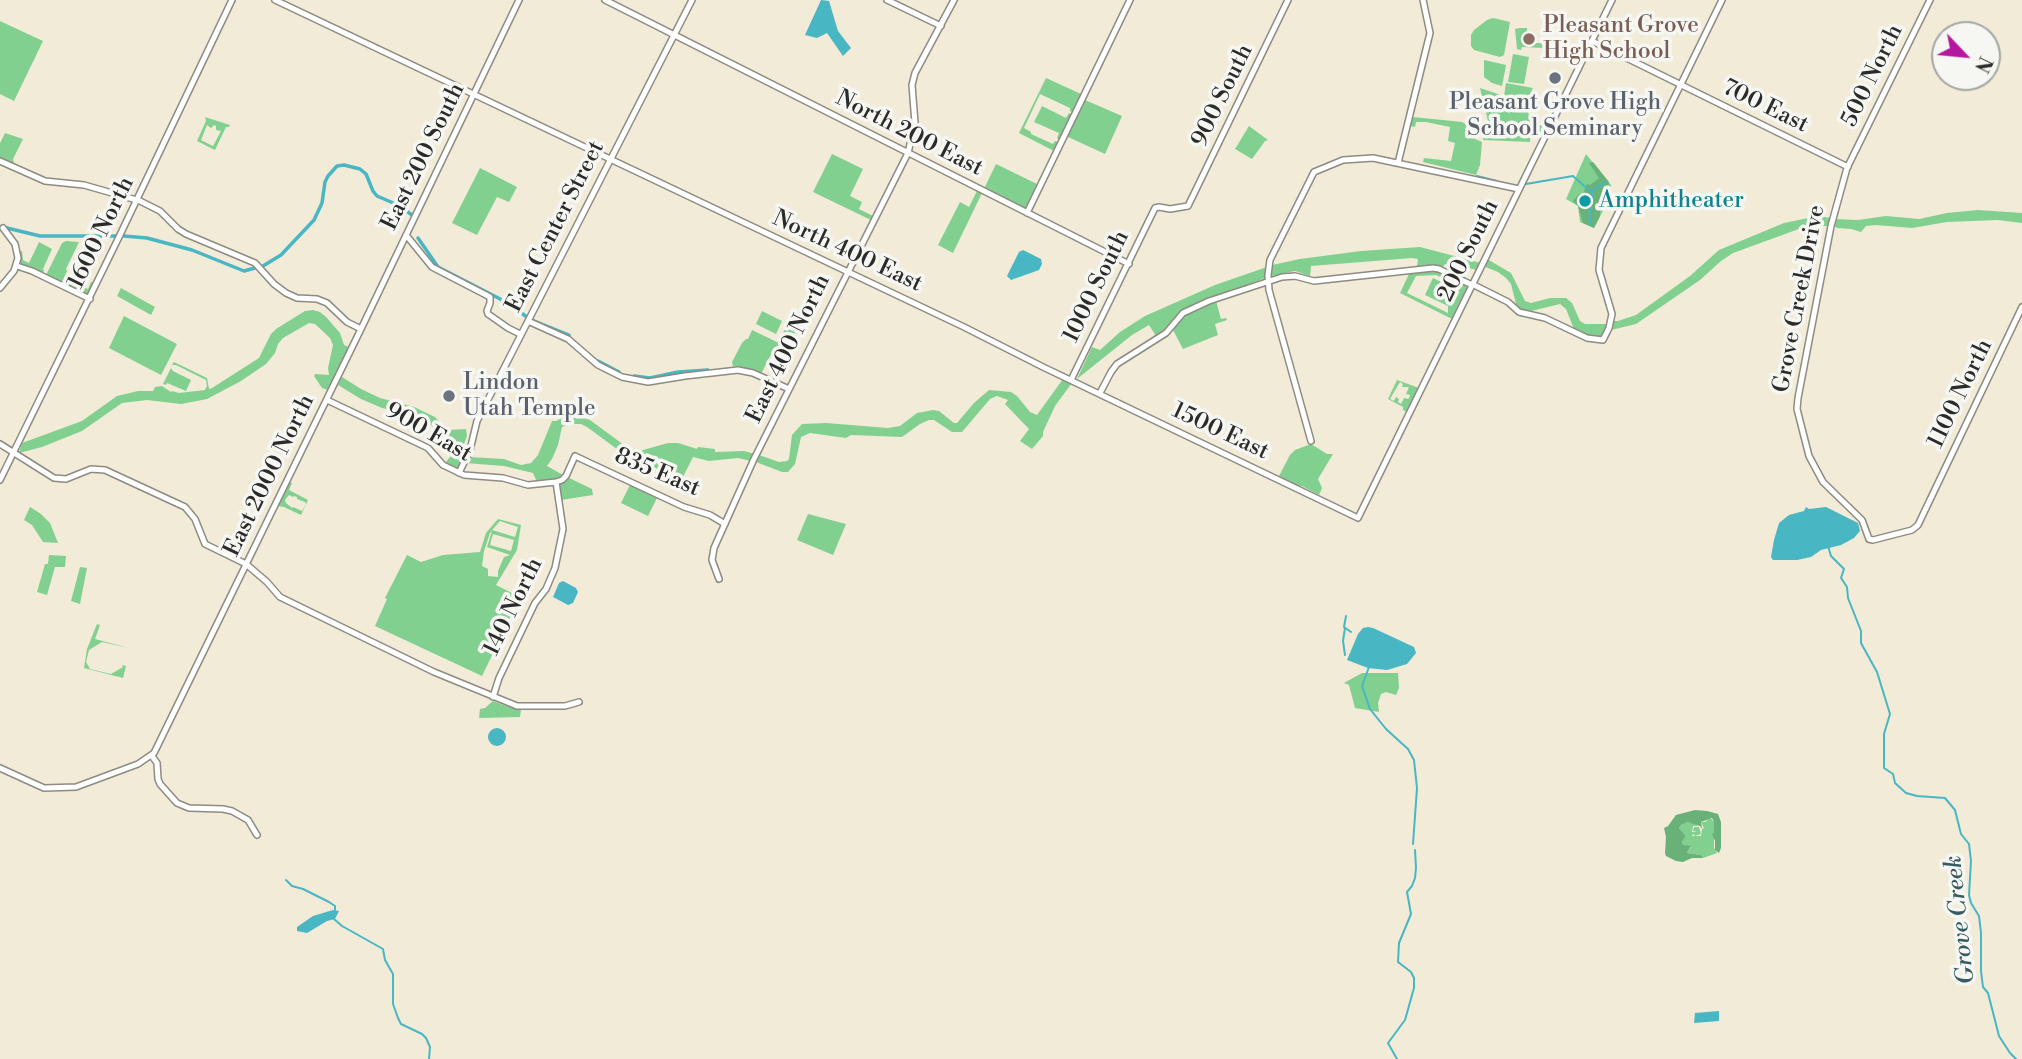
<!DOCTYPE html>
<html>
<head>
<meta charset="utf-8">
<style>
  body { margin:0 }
  #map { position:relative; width:2022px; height:1059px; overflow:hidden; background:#f1ebd8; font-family:"Libre Bodoni",serif }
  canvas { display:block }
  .north { position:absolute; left:1931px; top:21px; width:70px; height:70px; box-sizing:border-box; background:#f6f6f2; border:2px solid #a5a5a2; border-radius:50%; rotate:116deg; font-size:19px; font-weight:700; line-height:28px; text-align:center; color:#2b2b2b }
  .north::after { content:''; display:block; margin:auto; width:24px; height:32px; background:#b5179e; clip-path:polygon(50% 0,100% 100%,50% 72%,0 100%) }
</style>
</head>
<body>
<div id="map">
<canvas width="2022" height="1059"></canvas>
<div class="north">N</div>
</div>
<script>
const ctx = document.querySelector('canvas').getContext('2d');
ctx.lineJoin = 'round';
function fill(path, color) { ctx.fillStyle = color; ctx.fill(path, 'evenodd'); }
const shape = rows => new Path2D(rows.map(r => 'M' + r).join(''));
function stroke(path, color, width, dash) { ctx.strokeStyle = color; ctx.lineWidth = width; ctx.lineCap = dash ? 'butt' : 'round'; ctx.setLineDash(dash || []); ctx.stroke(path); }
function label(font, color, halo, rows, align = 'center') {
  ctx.font = font + ' "Libre Bodoni",serif'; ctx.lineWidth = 7; ctx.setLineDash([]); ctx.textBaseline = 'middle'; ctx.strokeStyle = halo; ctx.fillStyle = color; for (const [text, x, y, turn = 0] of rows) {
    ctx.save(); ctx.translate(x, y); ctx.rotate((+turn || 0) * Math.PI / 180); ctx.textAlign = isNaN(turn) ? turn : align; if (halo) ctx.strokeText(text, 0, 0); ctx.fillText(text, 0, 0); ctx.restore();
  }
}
fill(shape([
  [1493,18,1510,22,1504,55,1500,57,1474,50,1471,46,1471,35,1474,30,1487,20],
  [0,21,43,41,14,101,0,94],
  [1520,28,1527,28,1527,35,1535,36,1536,43,1541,43,1544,48,1522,47,1521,50,1517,49,1515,29],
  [1513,54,1529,57,1524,84,1508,82],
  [1484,60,1506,65,1502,86,1492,83,1484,77],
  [1046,78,1081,94,1074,113,1070,111,1070,108,1040,94,1024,128,1031,132,1031,134,1053,144,1055,141,1058,142,1054,151,1019,133],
  [1506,83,1533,88,1525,103,1531,121,1546,128,1544,134,1531,128,1530,142,1483,140,1488,121,1480,88,1504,96],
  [1085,100,1122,116,1105,154,1066,136],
  [1042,106,1066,118,1069,113,1073,115,1060,140,1057,138,1059,133,1034,122],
  [205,117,230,125,229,127,226,127,215,150,197,141,206,121],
  [207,125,211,128,214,125,216,126,216,130,221,131,213,146,201,140],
  [1413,117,1462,122,1467,125,1475,139,1482,142,1480,165,1476,175,1423,162,1424,158,1451,161,1455,143,1448,141,1450,127,1426,122,1416,122,1415,127,1410,126],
  [1249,126,1268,140,1265,141,1252,159,1235,149],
  [5,133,23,139,13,159,14,163,0,157,0,143],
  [832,154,863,169,850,196,862,202,859,209,873,216,871,220,813,192],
  [1586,154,1611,185,1607,197,1608,201,1594,228,1580,222,1578,206,1566,199],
  [996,164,1037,184,1025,209,984,189],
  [480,168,517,187,509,202,497,197,477,235,452,223],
  [977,191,982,193,953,253,938,245,960,202,969,207],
  [1978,210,2022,213,2022,223,1998,220,1947,222,1912,228,1876,225,1866,226,1861,232,1851,229,1837,228,1834,226,1835,219,1858,220,1886,216,1919,219,1947,213],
  [1818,216,1830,218,1829,226,1807,226,1733,253,1721,261,1700,280,1636,324,1611,330,1614,321,1618,321,1636,315,1690,276,1719,250,1784,223],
  [66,241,79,242,66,269,67,271,64,278,88,289,91,282,94,283,89,293,86,294,46,275,62,243],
  [39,242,52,249,43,269,44,270,43,273,20,263,20,251,22,251,23,260,29,263],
  [1420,247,1481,263,1478,270,1445,264,1443,267,1433,265,1417,267,1418,259,1412,258,1311,266,1310,276,1295,271,1271,276,1272,265,1300,259,1361,251],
  [1487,259,1511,273,1525,301,1531,303,1550,298,1566,298,1572,303,1580,321,1585,324,1607,324,1602,335,1601,336,1589,336,1574,329,1566,309,1560,304,1527,312,1520,309,1516,304,1511,284,1506,278,1498,272,1483,266],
  [1267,267,1265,278,1183,310,1175,317,1167,329,1156,336,1149,325,1132,335,1077,379,1092,347,1100,350,1120,332,1145,316,1215,285],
  [1428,271,1441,272,1469,286,1452,319,1400,293,1409,274],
  [1436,275,1457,284,1455,289,1433,278,1425,295,1448,306,1448,313,1407,293,1416,276],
  [121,288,155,307,151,315,117,296],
  [1216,301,1221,319,1226,318,1227,320,1215,324,1218,335,1183,349,1173,330,1178,321,1187,314],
  [313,310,320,312,326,317,340,333,344,345,349,347,328,390,322,388,314,376,315,374,329,375,328,368,333,345,330,338,315,324,309,323,283,338,278,344,275,353,266,364,241,381,207,399,181,404,147,400,122,403,82,431,42,447,19,453,22,443,82,421,117,396,138,391,153,391,155,387,162,386,171,392,172,391,179,393,205,390,207,386,206,380,176,365,172,365,174,362,207,378,209,389,212,388,259,358,271,334,276,329,305,311],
  [762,311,782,321,776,334,756,324],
  [124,316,177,344,161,375,109,348],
  [789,323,799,324,787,350,775,347,761,374,733,366,732,362,742,343,746,339,748,339,752,330,777,342],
  [171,368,173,371,191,380,186,391,167,383,166,385,163,384],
  [342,377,361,389,380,398,414,407,435,417,443,426,451,444,465,453,458,468,445,463,451,456,442,446,436,431,431,425,410,414,382,408,361,399,338,385],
  [1063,379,1072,383,1055,406,1043,432,1043,436,1032,449,1020,441,1029,429,1005,404,1008,400,997,396,990,399,962,432,952,432,934,420,929,420,920,424,902,437,851,435,846,438,810,433,801,437,795,464,788,472,782,472,756,462,759,455,779,462,787,461,789,459,792,435,802,424,826,423,888,428,900,426,917,413,933,410,939,411,954,423,957,423,974,403,989,390,1011,392,1017,396,1030,412,1037,415],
  [1397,380,1419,388,1407,412,1403,410,1403,407,1388,399],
  [1400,382,1403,384,1402,387,1409,387,1406,394,1410,395,1409,398,1408,399,1404,398,1401,404,1398,402,1399,399,1396,397,1394,401,1390,399],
  [566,416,577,416,590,420,628,448,636,452,668,443,678,443,697,449,698,447,715,449,715,452,744,451,755,454,751,461,738,458,709,461,693,457,681,481,640,460,638,461,625,455,587,427,581,424,570,424,562,427,558,445,552,459,547,466,563,475,560,479,537,482,533,473,504,466,466,463,469,457,504,459,521,465,531,463,538,455,552,421,556,421],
  [466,429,467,436,464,444,463,445,459,444,458,447,454,445,449,438,449,430],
  [1311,444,1327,454,1333,454,1318,479,1322,488,1319,495,1302,486,1298,486,1279,476,1290,455,1295,450],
  [567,477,592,489,593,495,561,500,558,484],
  [290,482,292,483,289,490,308,500,301,515,284,507,278,506],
  [289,495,293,497,294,496,297,497,297,499,305,502,306,504,302,511,293,507,292,508,286,503,285,500],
  [630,485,657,498,648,516,621,503],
  [30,507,41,514,50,523,58,543,43,542,32,525,24,520],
  [808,514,846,524,833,555,797,540],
  [498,519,521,525,517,550,496,585,520,597,482,676,375,626,387,599,385,598,407,555,421,562,443,555,480,552,486,533],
  [500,521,518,527,515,537,492,530],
  [492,531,487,547,510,555,504,557,498,571,498,577,488,576,488,569,482,566,484,551,490,533],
  [493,534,514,540,511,551,490,545],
  [49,555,66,556,65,567,55,567,47,595,37,592,45,564,48,564],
  [80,567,87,568,80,604,71,601],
  [97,624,100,625,95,639,129,648,102,642,89,650,86,662,90,669,111,674,123,667,122,665,126,666,123,678,84,668,87,649],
  [1362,673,1398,673,1399,688,1396,695,1386,692,1381,694,1378,703,1379,712,1355,708,1349,685,1344,683],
  [493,701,506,706,521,709,520,717,479,718,480,709,485,708],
  [1710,818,1714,821,1714,848,1717,853,1703,858,1701,855,1687,853,1691,847,1683,846,1682,842,1686,836,1679,828,1681,825,1688,822,1694,823,1698,826,1693,826,1692,832,1697,832,1693,831,1694,827,1699,827,1701,834,1695,836,1693,834,1692,836,1701,836,1702,829,1704,828,1701,822,1705,822]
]), '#81d090');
fill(shape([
  [1593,162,1609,182,1607,190,1600,198,1600,216,1594,228,1583,223,1578,206,1573,201,1579,194,1582,196,1585,193,1584,191,1587,184,1590,185,1599,178,1589,163],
  [1695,810,1707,811,1718,814,1721,822,1721,848,1719,853,1715,850,1715,841,1712,834,1714,832,1714,821,1712,818,1701,822,1702,829,1700,826,1688,822,1681,825,1679,828,1686,836,1682,842,1683,845,1691,846,1687,853,1701,855,1703,858,1692,858,1683,862,1676,861,1666,856,1665,853,1666,837,1664,828,1668,826,1676,815]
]), '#68b27a');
fill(shape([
  [821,0,829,1,838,31,851,48,843,56,827,33,817,38,805,35],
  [1023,250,1041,259,1042,264,1039,270,1011,280,1007,276,1019,252],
  [1806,507,1809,509,1826,507,1858,523,1860,531,1854,538,1841,545,1821,550,1811,557,1797,560,1773,560,1771,557,1774,540,1779,523,1789,515,1804,511],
  [563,581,576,588,578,592,573,603,568,605,553,597,559,583],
  [1368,627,1373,628,1414,647,1416,653,1407,664,1387,670,1368,668,1347,660,1358,634,1363,628],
  '488 737a9 9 0 1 1 18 0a9 9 0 1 1-18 0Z',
  [333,910,339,911,335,919,327,921,307,933,297,931,297,927,313,916],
  [1719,1011,1719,1021,1694,1023,1695,1013]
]), '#48b6c3');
stroke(shape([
  [1477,176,1497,181],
  [1526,184,1573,176,1591,192,1605,182],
  [1590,225,1590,210,1593,192],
  [1828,546,1831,556,1844,569,1841,578,1847,587,1848,598,1861,631,1861,643,1877,672,1890,714,1884,734,1884,768,1893,774,1895,783,1906,793,1917,796,1945,798,1955,810,1961,834,1969,844,1971,861,1969,895,1971,903,1979,916,1981,933,1981,971,1983,987,1988,993,1999,1036,2010,1053,2016,1059],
  [1346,616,1344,627,1351,632],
  [1345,628,1343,641,1345,655],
  [1369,667,1362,686,1370,709,1386,729,1408,749,1414,760,1417,788,1413,844],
  [286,880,292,886,303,889,329,902,335,906,335,910],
  [334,919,342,926,383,949,385,960,393,974,393,1004,398,1018,401,1024,422,1034,426,1038,430,1047,429,1059],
  [1397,1059,1388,1043,1405,1020,1414,988,1414,978,1411,972,1398,962,1399,943,1411,914,1407,892,1412,886,1415,878,1416,868,1415,850]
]), '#48b6c3', 2);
stroke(shape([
  [7,228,40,236,116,236],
  [124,236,147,238,192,250,244,271,255,268],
  [418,238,438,267,506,302,527,317],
  [263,266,281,255,314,220,322,203,325,182,328,176,337,166,344,165,360,169,366,174,373,191,377,196,398,205,412,215],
  [534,321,569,335],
  [598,361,619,372],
  [634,376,650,378,678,372,708,370]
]), '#48b6c3', 3.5);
const secondary = shape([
  [275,0,964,327,1043,367,1358,518,1612,0],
  [605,0,1129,264],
  [887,0,941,26],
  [1592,41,1848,167],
  [0,161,45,181,84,185,140,201,160,211,178,229,186,234,255,263,274,284,286,293,297,298,317,299,327,303,347,322,361,329],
  [1398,163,1430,33,1423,0],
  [1027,213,1130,0],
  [406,235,432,267,490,297,490,303,487,311,488,314,508,328,520,334],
  [17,266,32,271,90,299],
  [1472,284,1508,302,1519,312,1545,318,1587,338,1603,340,1609,328,1612,314,1599,270,1601,248,1722,0],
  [0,288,14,271,18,258,15,244,3,228],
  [528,321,568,339,598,365,622,377,648,382,685,376,738,370,753,373,789,389],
  [1071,380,1155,208,1159,207,1170,209,1188,206,1288,0],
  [1100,393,1111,372,1117,364,1166,333,1183,313,1209,301,1282,277,1295,276,1314,281,1433,268,1439,269,1472,285],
  [327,400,428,448,443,465,464,475,503,478,528,485,556,482,562,480,566,476,575,456,684,507,710,515,725,524],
  [1311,441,1269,290,1268,275,1270,260,1314,172,1343,160,1373,158,1519,189],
  [0,444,54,478,66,479,91,469,105,470,185,507,195,519,205,544,246,564,267,582,280,597,434,672,517,706,565,706,579,702],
  [459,473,470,450,477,421,692,0],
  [0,480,119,237,232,0],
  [1869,539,1862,520,1823,482,1809,456,1797,409,1798,398,1831,226,1847,168,1930,0],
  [1869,539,1873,540,1912,530,1918,525,2022,307],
  [719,579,712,560,714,548,754,459,908,153,915,123,912,85,915,73,954,0],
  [493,697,499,678,535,603,546,589,555,568,563,529,556,482],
  [152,756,157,763,158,779,160,784,177,803,189,808,223,809,232,811,248,820,257,835],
  [0,768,44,788,76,787,138,764,154,753,361,329,519,0]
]);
stroke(secondary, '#8e8b82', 8);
stroke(secondary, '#fff', 5);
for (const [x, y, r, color] of [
  [1529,39,7,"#8d6e63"],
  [1555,78,7,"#6b7280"],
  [1585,201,7,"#0f9aa8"],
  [449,396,7,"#6b7280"]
]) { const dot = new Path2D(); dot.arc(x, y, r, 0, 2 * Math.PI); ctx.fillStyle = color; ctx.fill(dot); stroke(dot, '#f6f6f2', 2.5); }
label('23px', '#785e54', '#f6f6f2', [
  ["Pleasant Grove",1543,26],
  ["High School",1543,52]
], 'left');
label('23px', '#2b2b2b', '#f6f6f2', [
  ["500 North",1873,76,-64],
  ["900 South",1223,96,-64],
  ["700 East",1765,107,26],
  ["North 200 East",909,134,27],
  ["East 200 South",424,157,-64],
  ["East Center Street",556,227,-63],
  ["1600 North",102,233,-64],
  ["200 South",1469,251,-64],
  ["North 400 East",847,252,25],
  ["1000 South",1097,287,-64],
  ["Grove Creek Drive",1800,299,-79],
  ["East 400 North",789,349,-64],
  ["1100 North",1961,394,-64],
  ["1500 East",1220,432,25],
  ["900 East",428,433,30],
  ["835 East",657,473,23],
  ["East 2000 North",270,476,-64],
  ["140 North",514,607,-64]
]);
label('23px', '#5b616d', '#f6f6f2', [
  ["Pleasant Grove High",1555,103],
  ["School Seminary",1555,129],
  ["Lindon",463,383,"left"],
  ["Utah Temple",463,409,"left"]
]);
label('23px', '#0d838f', '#f6f6f2', [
  ["Amphitheater",1599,201]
], 'left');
label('italic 24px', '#355c60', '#f6f6f2', [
  ["Grove Creek",1961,920,-96]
]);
</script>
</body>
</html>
